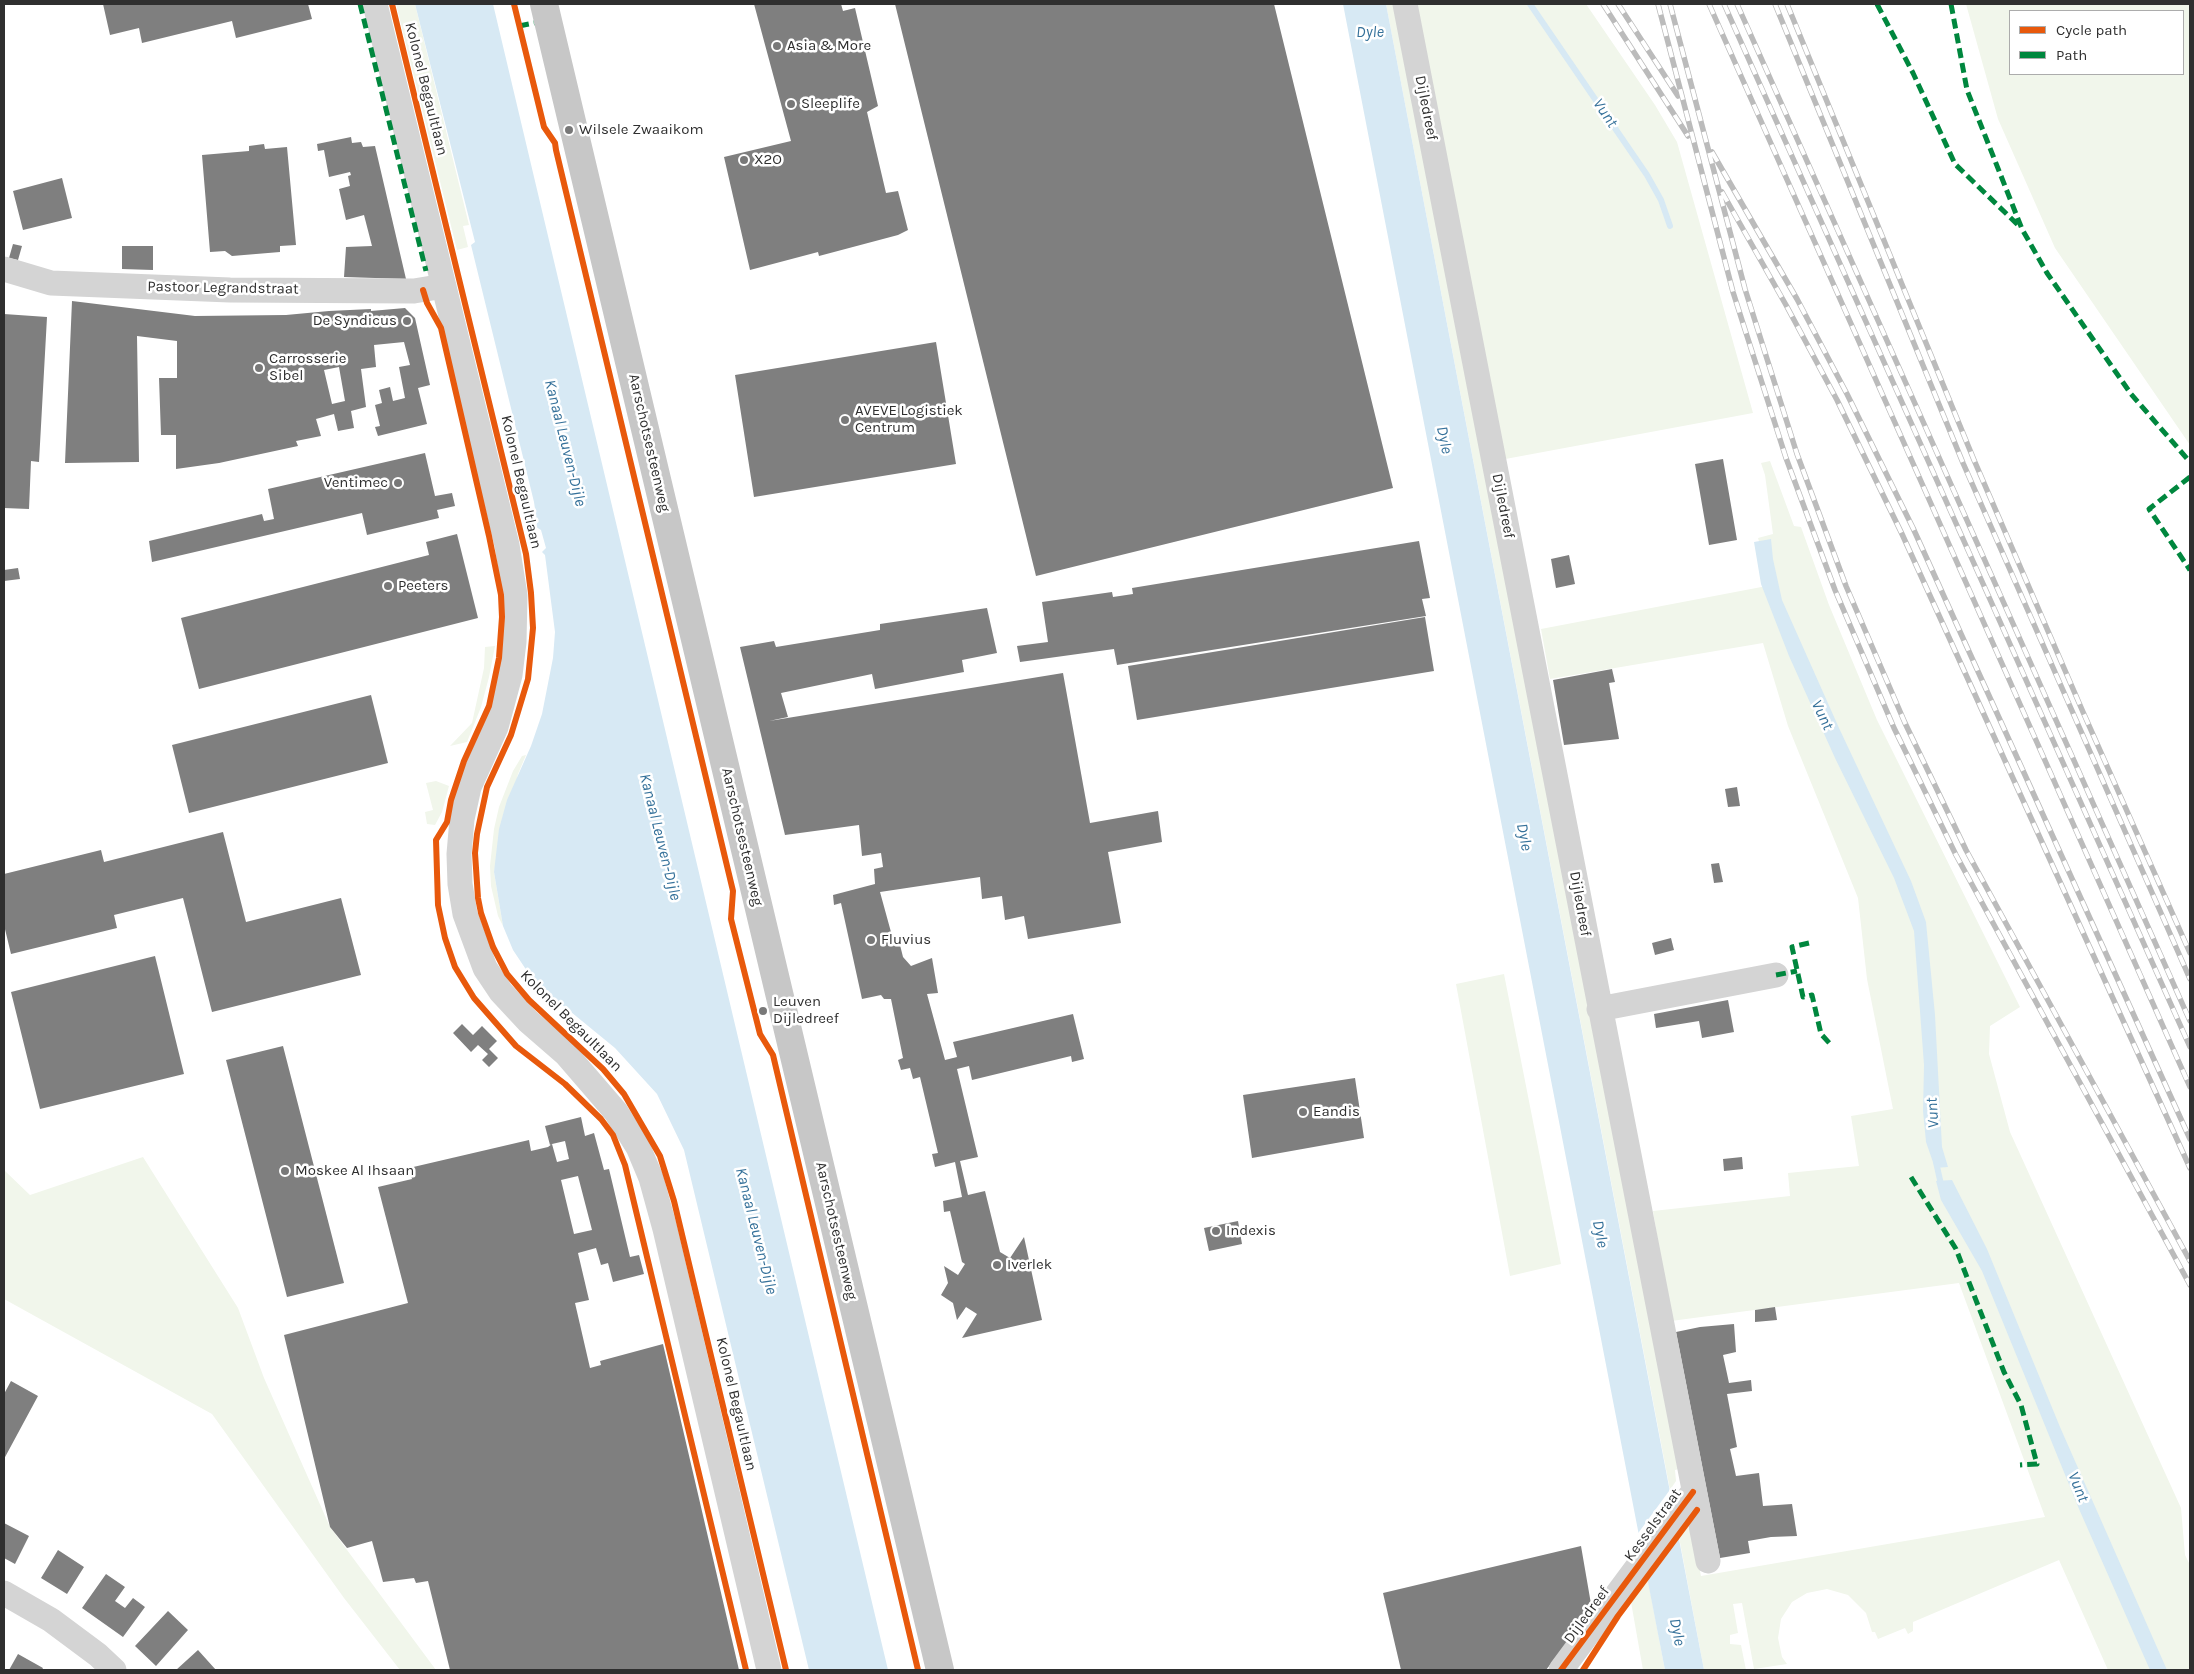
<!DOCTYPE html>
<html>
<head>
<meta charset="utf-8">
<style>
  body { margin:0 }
  #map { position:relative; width:2194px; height:1674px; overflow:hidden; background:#fff; font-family:Karla,sans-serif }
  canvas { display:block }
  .frame { position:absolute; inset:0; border:5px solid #2f2f2f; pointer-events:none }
  .legend { position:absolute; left:2009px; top:10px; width:175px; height:65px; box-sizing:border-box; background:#fff; border:1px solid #acacac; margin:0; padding:6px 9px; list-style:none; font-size:15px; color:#2f2f2f }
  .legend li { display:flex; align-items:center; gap:10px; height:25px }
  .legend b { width:25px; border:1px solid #acacac }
</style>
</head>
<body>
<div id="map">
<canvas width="2194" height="1674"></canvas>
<div class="frame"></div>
<ul class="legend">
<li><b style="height:6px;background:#e8590c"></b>Cycle path</li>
<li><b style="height:6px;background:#00873e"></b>Path</li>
</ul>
</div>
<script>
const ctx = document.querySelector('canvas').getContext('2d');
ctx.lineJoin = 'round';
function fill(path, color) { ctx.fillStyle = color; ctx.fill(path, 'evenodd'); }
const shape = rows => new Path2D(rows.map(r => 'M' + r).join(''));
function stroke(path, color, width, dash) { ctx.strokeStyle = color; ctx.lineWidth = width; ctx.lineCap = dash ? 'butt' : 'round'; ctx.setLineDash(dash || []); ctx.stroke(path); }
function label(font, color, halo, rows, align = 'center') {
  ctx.font = font + ' Karla,sans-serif'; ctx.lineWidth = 5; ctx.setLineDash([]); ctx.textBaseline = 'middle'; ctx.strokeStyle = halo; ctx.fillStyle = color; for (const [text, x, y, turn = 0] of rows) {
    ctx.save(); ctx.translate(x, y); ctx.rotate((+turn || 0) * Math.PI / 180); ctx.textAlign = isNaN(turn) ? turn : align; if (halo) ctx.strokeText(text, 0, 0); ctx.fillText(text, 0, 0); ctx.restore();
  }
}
fill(shape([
  [396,4,415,4,469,225,463,226,468,247,457,250],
  [1386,4,1401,4,1679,1469,1675,1470,1676,1481,1670,1490],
  [1415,4,1586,4,1655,105,1677,142,1753,413,1500,460],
  [1966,4,2190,4,2190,445,2055,248,1998,119],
  [2183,11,2183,74,2010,74,2010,11],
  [1770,461,1794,526,1801,527,1829,605,1877,720,2020,1007,1990,1026,1989,1054,2010,1132,2181,1508,2185,1555,2190,1565,2190,1670,2108,1670,2059,1560,1913,1622,1913,1631,1908,1634,1905,1628,1878,1639,1875,1632,1872,1632,1866,1613,1848,1595,1827,1589,1807,1593,1792,1602,1781,1619,1778,1638,1782,1657,1787,1664,1754,1669,1742,1603,1733,1604,1738,1633,1730,1635,1730,1644,1741,1645,1746,1670,1704,1670,1679,1537,1686,1527,1692,1530,1701,1576,2045,1517,1959,1283,1671,1321,1653,1211,1790,1196,1788,1173,1859,1166,1851,1116,1893,1109,1867,979,1858,898,1788,726,1763,643,1550,679,1541,629,1772,585,1758,538,1773,534,1765,475,1761,463],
  [495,646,489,677,481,707,467,742,450,746,472,723,484,668,485,647],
  [526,755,518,774,494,872,503,926,498,916,491,886,490,866,494,829,499,807,513,771,522,756],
  [436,781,449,786,442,812,435,825,427,824,425,812,433,810,426,783],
  [1504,974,1561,1264,1510,1276,1456,984],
  [143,1157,238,1308,264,1378,330,1527,436,1670,400,1670,344,1598,212,1414,4,1299,4,1170,30,1195],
  [1648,1580,1665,1670,1643,1670,1631,1602]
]), '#f1f6eb');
fill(shape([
  [415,4,493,4,888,1670,809,1670,684,1150,657,1094,615,1048,549,994,527,971,513,950,503,926,494,872,499,829,507,800,531,746,542,714,553,658,555,632,545,555,542,552,546,548,541,530,536,527,537,523,534,502,471,245,475,242],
  [1343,4,1386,4,1704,1670,1665,1670],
  [1771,539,1773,559,1782,600,1839,728,1911,881,1926,922,1935,1015,1942,1147,1948,1167,1935,1168,1926,1142,1923,1111,1924,1065,1914,931,1894,878,1835,758,1789,656,1761,584,1754,542],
  [1952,1180,1987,1249,2060,1427,2167,1670,2150,1670,2079,1509,1982,1271,1941,1200,1936,1181]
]), '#d7e9f4');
fill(shape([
  [1672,1487,1681,1534,1646,1583,1636,1536]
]), '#fff');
stroke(shape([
  [1530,4,1647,175,1661,200,1670,226],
  [1936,1162,1942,1189]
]), '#d7e9f4', 6);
fill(shape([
  [103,4,308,4,312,19,236,38,232,21,142,43,139,28,110,35],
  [754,4,841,4,843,11,855,8,878,106,867,112,886,193,898,191,908,230,898,235,819,256,818,252,750,270,724,157,791,141],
  [895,4,1274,4,1393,488,1036,576],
  [351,137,352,143,361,142,363,147,375,146,406,279,344,277,346,247,372,246,364,215,346,220,339,189,350,186,348,176,351,175,350,172,329,177,324,150,318,151,317,144],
  [264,144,265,149,287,147,296,245,280,246,280,252,232,256,225,251,210,252,202,155,249,151,249,146],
  [62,178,72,218,23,230,13,191],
  [13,244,22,246,18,260,9,258],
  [122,246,153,246,153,270,122,269],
  [72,301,195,316,286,315,329,311,371,309,371,311,405,308,415,318,430,385,418,388,427,424,378,436,375,427,380,426,375,405,382,403,379,390,390,387,393,401,405,398,399,367,410,365,404,342,374,345,376,367,361,369,366,407,351,411,354,428,338,431,334,414,316,419,321,436,296,441,298,446,219,463,176,469,176,435,161,435,159,378,177,378,177,341,137,336,139,462,65,463],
  [339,367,345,401,332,404,324,370],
  [4,314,47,317,39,462,31,461,29,509,4,508],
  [936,342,956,464,754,497,735,375],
  [425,453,435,496,452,493,455,506,437,510,439,518,367,535,362,513,152,562,149,541,262,514,264,521,274,519,268,489],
  [1723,459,1737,540,1709,545,1695,464],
  [457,534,478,618,199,689,181,618,429,555,426,542],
  [1419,541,1430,598,1422,599,1426,616,1117,665,1114,649,1020,662,1017,646,1048,642,1042,602,1112,592,1113,597,1133,594,1132,588],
  [1569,555,1575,584,1556,588,1551,559],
  [18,568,20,579,4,581,4,570],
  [987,608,997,653,962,660,964,672,875,689,872,674,781,693,788,717,769,721,1063,673,1090,823,1158,811,1162,842,1108,852,1121,923,1028,939,1024,916,1005,920,1002,896,982,899,980,877,880,892,894,943,899,941,903,957,911,966,932,958,938,993,927,994,945,1060,957,1057,953,1042,1073,1014,1084,1059,1072,1062,1071,1056,972,1080,969,1066,957,1069,978,1157,960,1161,968,1195,985,1191,1000,1252,1010,1258,1024,1237,1042,1320,962,1338,977,1314,966,1307,957,1320,953,1303,941,1295,948,1283,944,1266,958,1275,965,1264,962,1262,950,1211,944,1212,943,1201,962,1197,955,1162,935,1167,932,1154,938,1153,920,1077,913,1079,910,1068,901,1070,898,1060,903,1058,891,999,884,999,881,995,862,999,841,903,834,905,833,895,875,884,874,869,883,867,881,853,862,856,859,825,785,835,740,647,774,641,776,647,880,630,880,624],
  [1425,617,1434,671,1137,720,1128,666],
  [1612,669,1615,682,1609,683,1619,739,1564,745,1553,680],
  [371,695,388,763,189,813,172,745],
  [1737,787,1740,806,1728,807,1725,789],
  [223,832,246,922,341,898,361,975,212,1012,183,898,114,915,117,928,11,954,4,925,4,874,101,850,104,862],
  [1719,863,1723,882,1714,883,1711,864],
  [1671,938,1674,950,1655,955,1652,943],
  [155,956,184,1074,40,1109,11,992],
  [1728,1000,1734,1032,1702,1038,1699,1021,1656,1028,1654,1014],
  [462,1024,473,1035,482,1026,497,1041,489,1049,498,1058,489,1067,482,1060,488,1054,478,1045,471,1052,453,1033],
  [283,1046,344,1283,287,1297,226,1060],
  [1355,1078,1364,1138,1252,1158,1243,1095],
  [581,1117,585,1136,594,1133,604,1170,609,1169,630,1257,639,1255,644,1274,613,1282,608,1263,601,1265,596,1248,578,1253,589,1300,575,1303,590,1368,601,1365,600,1361,663,1344,739,1670,450,1670,428,1581,416,1583,414,1578,383,1582,372,1541,347,1548,330,1527,284,1335,408,1303,378,1187,412,1179,409,1168,529,1140,531,1151,548,1147,552,1144,557,1162,569,1159,565,1141,552,1144,550,1145,545,1126],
  [578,1176,592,1230,574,1234,561,1180],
  [1742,1157,1743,1169,1724,1171,1723,1159],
  [1238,1221,1242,1244,1209,1251,1204,1228],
  [1775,1307,1777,1320,1755,1322,1755,1310],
  [1734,1324,1736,1352,1723,1355,1729,1383,1751,1380,1752,1391,1727,1394,1737,1447,1730,1449,1736,1476,1759,1473,1763,1506,1792,1504,1797,1536,1771,1537,1748,1541,1750,1553,1720,1558,1676,1332,1700,1327],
  [11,1381,38,1396,4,1459,4,1394],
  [4,1523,29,1536,15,1564,4,1558],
  [1581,1546,1591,1604,1572,1636,1546,1670,1401,1670,1383,1593],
  [58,1550,84,1567,67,1594,41,1578],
  [106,1574,125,1587,115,1601,125,1608,133,1598,145,1607,123,1637,82,1608],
  [168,1611,188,1630,156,1666,135,1646],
  [198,1650,216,1670,176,1670],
  [18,1654,43,1668,42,1670,9,1670]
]), '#7f7f7f');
stroke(shape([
  [375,4,507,545,515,595,514,642,510,675,496,727,469,787,462,819,459,854,460,884,465,914,485,968,501,992,528,1021,566,1054,616,1112,638,1147,651,1178,665,1229,769,1670],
  [1405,4,1708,1561],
  [4,269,51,283,230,290,414,291,444,286],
  [1599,1009,1776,975],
  [4,1593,51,1620,98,1655,114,1670],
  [1561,1670,1693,1492]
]), '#d4d4d4', 25);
stroke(shape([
  [544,4,940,1670]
]), '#c7c7c7', 28);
const rail = shape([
  [1603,4,1688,136],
  [1618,4,1678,96],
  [1658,4,1733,292,1786,458,1835,590,1894,728,1956,855,2190,1285],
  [1670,4,1745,289,1797,454,1846,586,1905,723,1966,850,2190,1261],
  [1709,4,2190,1087],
  [1724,4,2190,1047],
  [1737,4,2190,1021],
  [1775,4,1963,463,2190,979],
  [1787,4,1974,460,2083,712,2190,953],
  [1712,152,1797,299,1847,394,1913,528,2190,1139],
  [1722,192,1786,305,1837,400,1902,534,2190,1168]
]);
stroke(rail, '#bbb', 5.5);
stroke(rail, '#fff', 4, [11]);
stroke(shape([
  [360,4,426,271],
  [1877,4,1913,73,1955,164,2019,226],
  [1951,4,1967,90,2022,229,2047,273,2131,394,2190,462],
  [519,26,534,23],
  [2190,477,2149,509,2190,570],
  [1809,943,1792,947,1803,997,1812,995,1821,1034,1832,1046],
  [1776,975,1797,971],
  [1911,1177,1956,1249,2004,1372,2021,1405,2037,1464,2020,1465]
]), '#00873e', 5, [10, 5]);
stroke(shape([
  [392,4,526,554,531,593,533,628,528,679,511,735,487,787,477,834,475,853,478,898,481,913,493,947,507,974,529,1000,603,1069,624,1094,660,1156,674,1201,786,1670],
  [514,4,544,127,555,143,556,150,733,891,731,919,760,1034,773,1055,918,1670],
  [423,290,427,303,441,328,489,536,501,595,502,617,499,658,489,706,464,761,451,800,447,822,436,840,438,905,445,938,455,967,474,998,516,1046,565,1084,601,1119,613,1135,625,1165,746,1670],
  [1561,1670,1693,1492],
  [1583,1670,1618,1616,1697,1510]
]), '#e8590c', 6);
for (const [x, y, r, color] of [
  [777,46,5,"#787878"],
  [791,104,5,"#787878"],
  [569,130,5,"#787878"],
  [744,160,5,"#787878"],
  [407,321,5,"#787878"],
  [259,368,5,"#787878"],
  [845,420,5,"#787878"],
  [398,483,5,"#787878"],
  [388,586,5,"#787878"],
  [871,940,5,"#787878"],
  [763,1011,5,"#787878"],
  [1303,1112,5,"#787878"],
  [285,1171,5,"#787878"],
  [1216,1231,5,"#787878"],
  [997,1265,5,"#787878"]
]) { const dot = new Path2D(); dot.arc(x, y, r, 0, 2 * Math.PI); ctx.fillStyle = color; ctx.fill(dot); stroke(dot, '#fff', 2); }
label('15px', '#2f2f2f', '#fff', [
  ["Asia & More",787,46],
  ["Sleeplife",801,104],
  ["Wilsele Zwaaikom",579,130],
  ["X2O",754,160],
  ["De Syndicus",397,321,"right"],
  ["Carrosserie",269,359],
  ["Sibel",269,376],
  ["AVEVE Logistiek",855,411],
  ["Centrum",855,428],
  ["Ventimec",388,483,"right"],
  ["Peeters",398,586],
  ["Fluvius",881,940],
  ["Leuven",773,1002],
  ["Dijledreef",773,1019],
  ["Eandis",1313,1112],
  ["Moskee Al Ihsaan",295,1171],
  ["Indexis",1226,1231],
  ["Iverlek",1007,1265]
], 'left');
label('15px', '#2f2f2f', '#fff', [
  ["Kolonel Begaultlaan",426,89,76],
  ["Dijledreef",1426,108,79],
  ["Pastoor Legrandstraat",223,288,1],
  ["Aarschotsesteenweg",649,443,77],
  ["Kolonel Begaultlaan",521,482,77],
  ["Dijledreef",1503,506,79],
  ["Aarschotsesteenweg",742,837,77],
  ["Dijledreef",1580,904,80],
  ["Kolonel Begaultlaan",571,1021,45],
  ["Aarschotsesteenweg",836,1231,77],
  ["Kolonel Begaultlaan",736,1404,77],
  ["Kesselstraat",1653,1525,-54],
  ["Dijledreef",1587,1615,-54]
]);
label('italic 16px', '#35719a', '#fff', [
  ["Dyle",1370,32],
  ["Vunt",1605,113,56],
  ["Dyle",1444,440,78],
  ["Kanaal Leuven-Dijle",565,443,76],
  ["Vunt",1822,715,64],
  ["Kanaal Leuven-Dijle",660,837,76],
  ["Dyle",1524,837,79],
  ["Vunt",1933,1113,-94],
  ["Kanaal Leuven-Dijle",756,1231,76],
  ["Dyle",1600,1234,79],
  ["Vunt",2078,1487,68],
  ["Dyle",1677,1632,79]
]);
</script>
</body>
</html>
